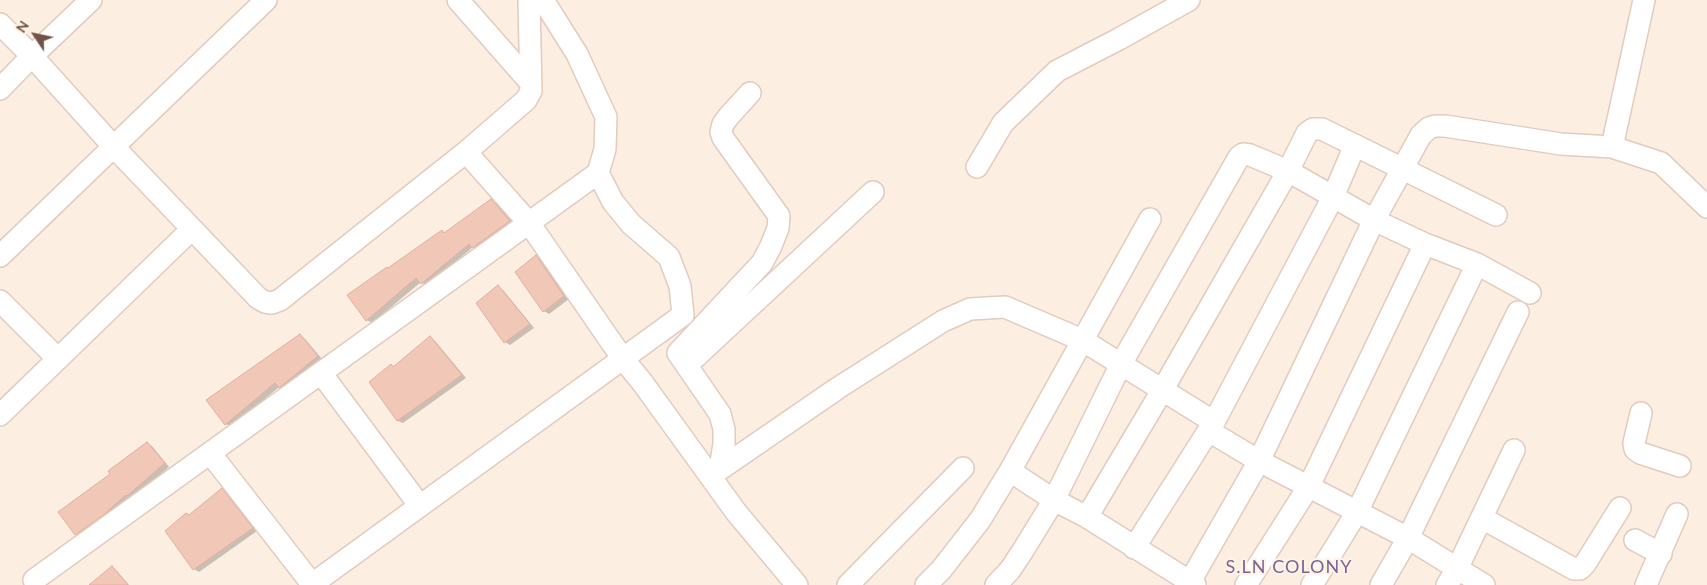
<!DOCTYPE html>
<html>
<head>
<meta charset="utf-8">
<style>
  body { margin:0 }
  #map { position:relative; width:1707px; height:585px; overflow:hidden; background:#fceee0; font-family:Lato,sans-serif }
  canvas { display:block }
  .north { position:absolute; left:10px; top:10px; width:50px; height:50px; -webkit-text-stroke:4px #fff3e6; paint-order:stroke; rotate:304deg; font-size:14px; font-weight:700; line-height:20px; text-align:center; color:#735248 }
  .north::after { content:''; display:block; margin:auto; width:18px; height:22px; background:#735248; clip-path:polygon(50% 0,100% 100%,50% 72%,0 100%) }
</style>
</head>
<body>
<div id="map">
<canvas width="1707" height="585"></canvas>
<div class="north">N</div>
</div>
<script>
const ctx = document.querySelector('canvas').getContext('2d');
ctx.lineJoin = 'round';
function fill(path, color) { ctx.fillStyle = color; ctx.fill(path, 'evenodd'); }
const shape = rows => new Path2D(rows.map(r => 'M' + r).join(''));
function stroke(path, color, width, dash) { ctx.strokeStyle = color; ctx.lineWidth = width; ctx.lineCap = dash ? 'butt' : 'round'; ctx.setLineDash(dash || []); ctx.stroke(path); }
function label(font, color, halo, rows, align = 'center') {
  ctx.font = font + ' Lato,sans-serif'; ctx.lineWidth = 4.5; ctx.setLineDash([]); ctx.textBaseline = 'middle'; ctx.strokeStyle = halo; ctx.fillStyle = color; for (const [text, x, y, turn = 0] of rows) {
    ctx.save(); ctx.translate(x, y); ctx.rotate((+turn || 0) * Math.PI / 180); ctx.textAlign = isNaN(turn) ? turn : align; if (halo) ctx.strokeText(text, 0, 0); ctx.fillText(text, 0, 0); ctx.restore();
  }
}
fill(shape([
  [491,201,497,204,514,224,478,250,473,247,427,286,421,282,372,323,367,320,349,296,389,269,442,231,446,234],
  [536,256,541,259,569,299,549,314,544,311],
  [498,287,503,290,534,328,510,345,505,342,478,304],
  [300,336,305,339,322,359,285,390,279,387,231,427,226,424,208,400],
  [430,338,435,341,466,378,403,423,398,421,371,382,391,365,394,367],
  [147,443,152,446,169,467,132,498,81,537,76,534,112,474],
  [222,490,227,493,257,531,199,572,194,569],
  [112,568,117,571,129,585,90,585]
]), '#0003');
const building = shape([
  [491,199,510,221,472,248,469,244,421,284,416,278,366,321,347,295,387,267,388,268,442,230,444,233,491,199],
  [536,255,564,296,543,312,515,272,536,255],
  [498,285,530,324,504,343,476,303,498,285],
  [300,334,318,356,279,388,275,383,225,425,206,400,300,334],
  [430,336,462,375,397,421,369,382,391,364,393,367,430,336],
  [147,442,165,463,127,496,126,495,102,516,75,535,58,512,110,474,108,471,147,442],
  [222,488,253,528,193,570,165,531,186,513,189,515,222,488],
  [112,566,128,585,89,585,112,566]
]);
fill(building, '#f1c8b8');
stroke(building, '#e4ad98', 1);
const minor = shape([
  [458,0,530,82],
  [0,24,32,56,113,146,258,298,265,302,272,303,280,300,466,152,526,100,531,91,529,0],
  [0,89,32,56,91,0],
  [1612,147,1644,0],
  [466,152,529,223,623,359,642,382,736,512,797,585],
  [977,167,1003,123,1057,71,1119,39,1189,0],
  [0,256,266,0],
  [0,301,58,359],
  [678,353,762,263,771,246,778,228,779,216,723,138,721,132,723,124,729,116,750,93],
  [678,353,720,414,724,429,724,444,720,469],
  [687,365,873,192],
  [321,373,420,506],
  [1641,413,1634,443,1635,449,1640,453,1680,466],
  [0,415,192,229],
  [1209,431,1259,461,1408,538,1484,585],
  [210,453,312,584],
  [1010,471,1054,500,1087,517,1195,585],
  [710,476,838,388,943,321,970,309,1005,307,1082,340,1214,422],
  [1087,517,1163,389,1288,171,1307,133,1313,129,1322,129,1496,215],
  [1482,518,1574,569,1580,569,1585,564,1620,508],
  [1635,540,1661,554],
  [1134,548,1214,422,1333,197,1355,145],
  [34,580,598,173],
  [311,585,683,315,680,286,669,257,631,224,613,202,598,173,605,149,606,117,577,54,543,0],
  [848,585,963,468],
  [926,585,941,570,980,520,1010,471,1150,219],
  [996,585,1010,570,1022,552,1054,500,1121,364,1239,157,1243,154,1250,155,1288,171,1374,220,1425,244,1477,264,1530,293],
  [1188,585,1259,461,1374,220,1421,135,1429,128,1435,126,1445,126,1561,144,1612,147,1661,163,1707,207],
  [1246,585,1309,486,1425,244],
  [1312,585,1357,512,1477,264],
  [1381,585,1408,538,1518,312],
  [1447,585,1457,569,1514,450],
  [1646,585,1677,514]
]);
stroke(minor, '#e2cbbf', 24);
stroke(minor, '#fff', 21);
ctx.letterSpacing = '1px';
label('18px', '#7f6396', '#fff3e6', [
  ["S.LN COLONY",1289,567]
]);
ctx.letterSpacing = '0px';
</script>
</body>
</html>
